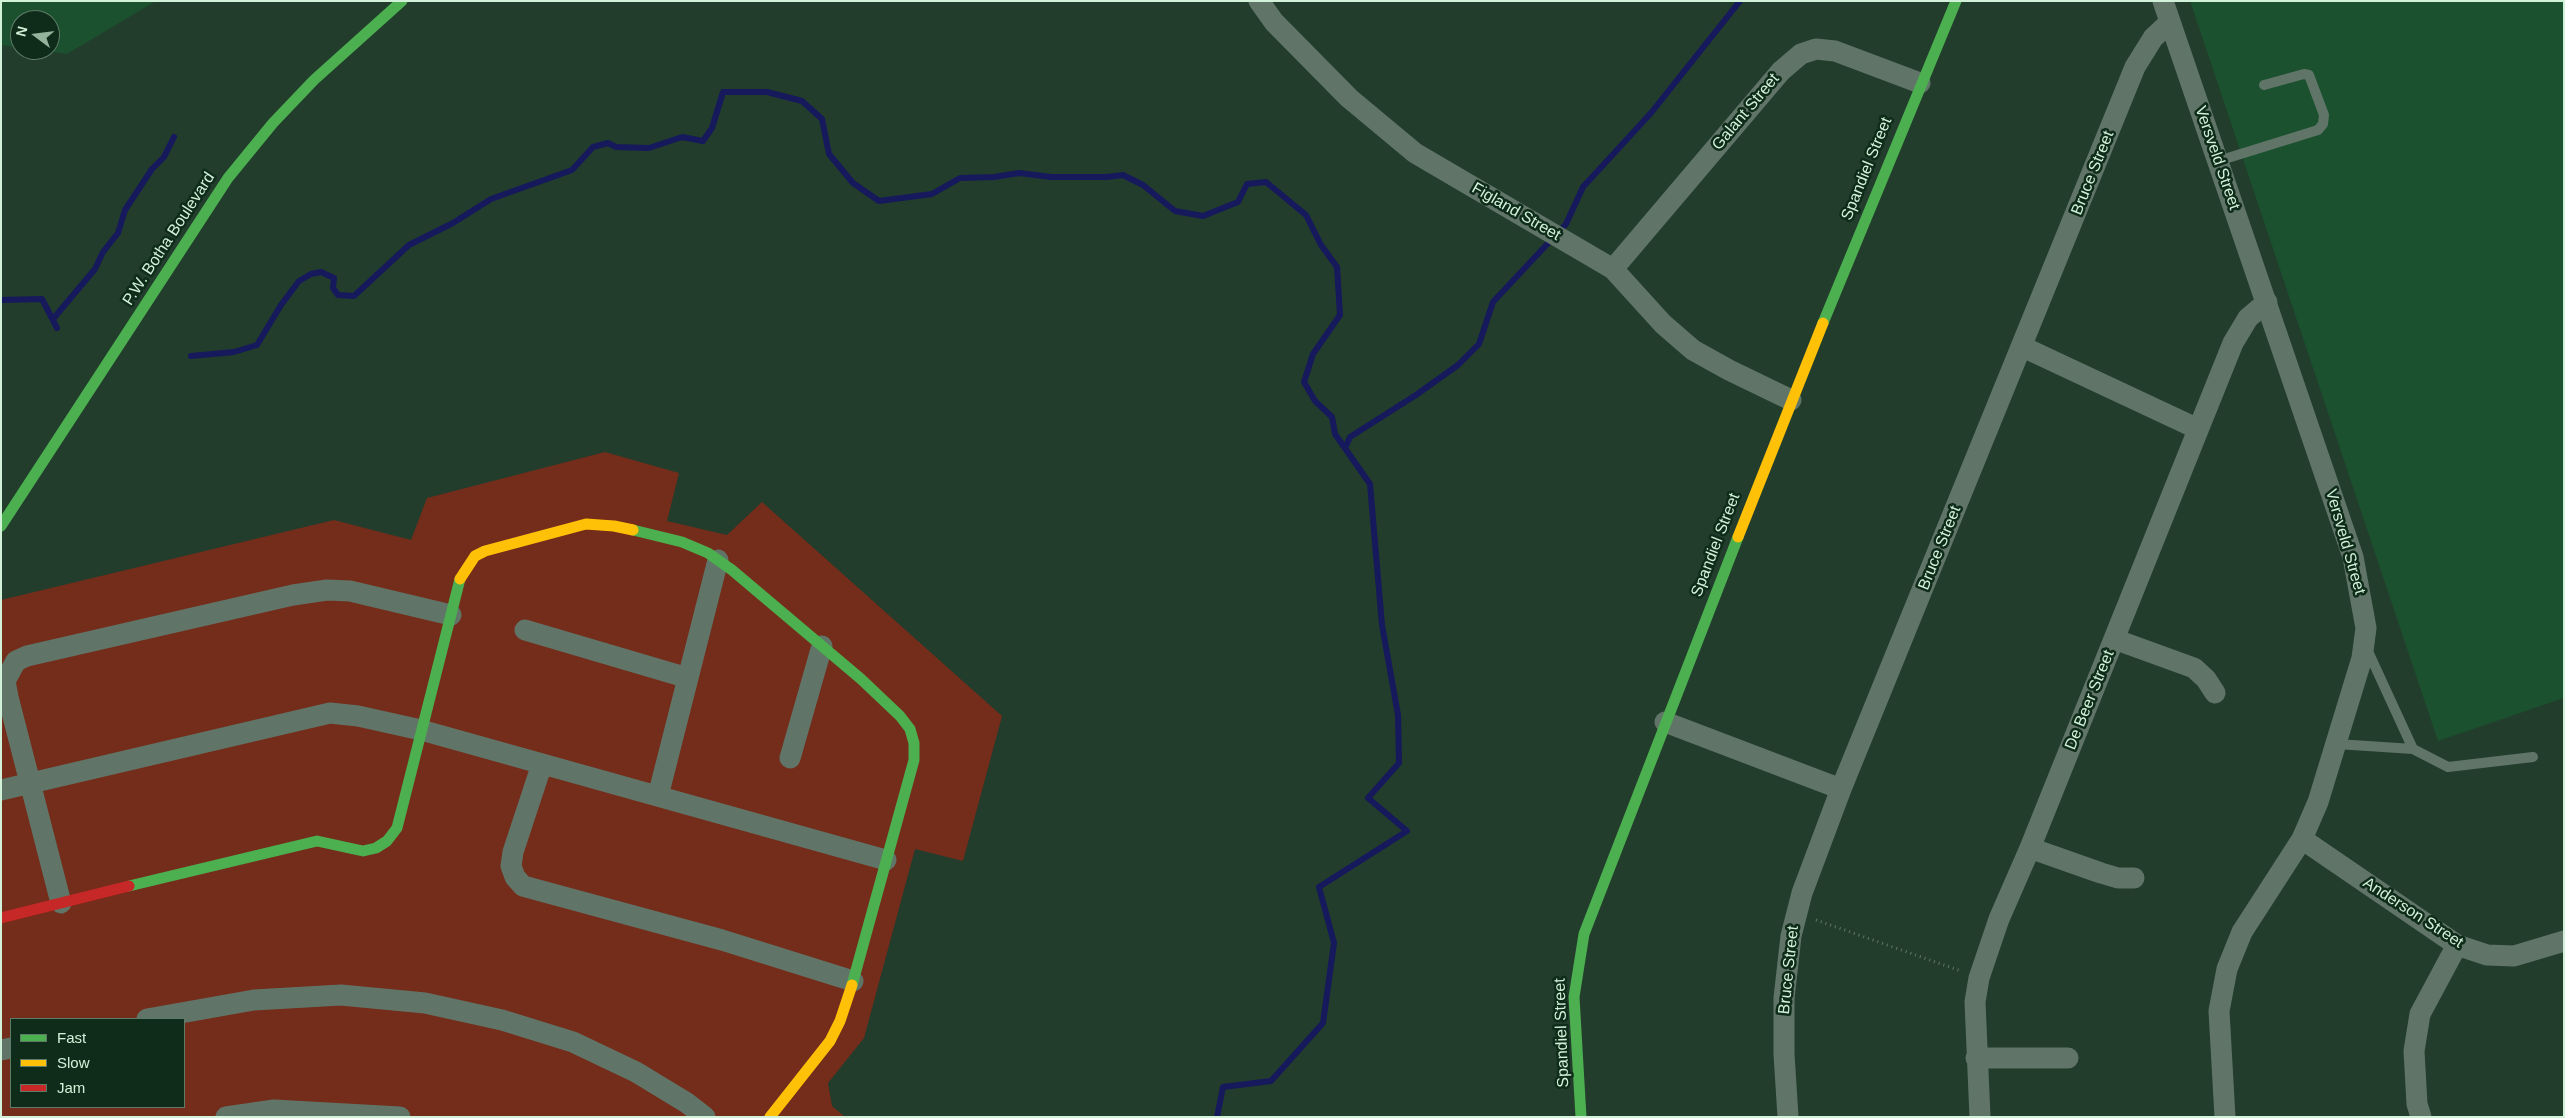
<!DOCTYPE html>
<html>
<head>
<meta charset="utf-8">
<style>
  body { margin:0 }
  #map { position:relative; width:2565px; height:1118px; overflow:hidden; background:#223d2c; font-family:Arial,sans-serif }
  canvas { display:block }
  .frame { position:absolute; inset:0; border:2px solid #d1f2d9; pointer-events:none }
  .legend { position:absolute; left:10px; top:1018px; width:175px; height:90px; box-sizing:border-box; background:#0f2b19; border:1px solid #5d7b66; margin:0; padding:6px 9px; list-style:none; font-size:15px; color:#d1f2d9 }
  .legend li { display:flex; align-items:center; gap:10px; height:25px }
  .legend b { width:25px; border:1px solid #5d7b66 }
  .north { position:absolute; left:10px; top:10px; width:50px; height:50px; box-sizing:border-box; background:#0f2b19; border:1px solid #5d7b66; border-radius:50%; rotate:285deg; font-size:14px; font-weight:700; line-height:20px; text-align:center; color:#d1f2d9 }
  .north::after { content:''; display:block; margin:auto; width:18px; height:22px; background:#94b39c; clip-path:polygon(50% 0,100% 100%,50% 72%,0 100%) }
</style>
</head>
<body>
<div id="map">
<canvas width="2565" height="1118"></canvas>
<div class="frame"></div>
<ul class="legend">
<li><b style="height:6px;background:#4caf50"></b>Fast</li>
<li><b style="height:6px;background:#ffc107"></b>Slow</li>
<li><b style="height:6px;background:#c62828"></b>Jam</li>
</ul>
<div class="north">N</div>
</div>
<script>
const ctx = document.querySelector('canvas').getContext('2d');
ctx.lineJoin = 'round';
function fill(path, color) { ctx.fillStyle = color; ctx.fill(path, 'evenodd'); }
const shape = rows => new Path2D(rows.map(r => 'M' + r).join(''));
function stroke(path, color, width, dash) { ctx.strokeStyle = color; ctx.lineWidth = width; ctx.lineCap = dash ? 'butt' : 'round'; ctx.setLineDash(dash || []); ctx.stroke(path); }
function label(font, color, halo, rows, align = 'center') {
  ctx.font = font + ' Arial,sans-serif'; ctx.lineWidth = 5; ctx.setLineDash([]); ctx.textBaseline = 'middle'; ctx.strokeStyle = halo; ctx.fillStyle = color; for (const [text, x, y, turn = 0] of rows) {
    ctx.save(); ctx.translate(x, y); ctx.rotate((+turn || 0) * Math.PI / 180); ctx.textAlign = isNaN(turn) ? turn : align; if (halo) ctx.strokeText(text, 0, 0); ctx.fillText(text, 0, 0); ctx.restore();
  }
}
fill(shape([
  [1,1,156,1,67,54,39,50,50,50,50,20,20,20,20,48,1,45],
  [2190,1,2564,1,2564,698,2438,741]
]), '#1b512f');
fill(shape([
  [605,452,679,473,667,521,727,535,762,502,1002,716,963,861,915,849,864,1038,828,1083,832,1106,845,1117,1,1117,1,600,334,520,411,540,427,498],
  [11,1019,184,1019,184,1107,11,1107]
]), '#742c1b');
stroke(shape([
  [1,300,42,299,57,328],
  [53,319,95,269,103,252,118,233,125,210,152,169,164,157,174,137],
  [191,356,234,352,257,345,281,305,299,281,311,274,321,272,334,278,333,288,338,295,354,296,409,245,453,223,491,199,572,170,593,147,608,143,616,147,649,148,682,137,703,141,712,128,723,92,767,92,802,101,822,119,829,154,853,183,879,201,932,194,960,178,994,177,1019,173,1051,177,1107,177,1123,175,1143,185,1175,211,1203,216,1238,202,1247,184,1266,182,1306,215,1321,245,1337,267,1340,315,1313,354,1304,382,1315,401,1332,417,1335,434,1370,484,1382,625,1398,715,1399,763,1368,798,1407,831,1319,887,1334,943,1323,1023,1271,1081,1223,1087,1217,1117],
  [1345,448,1350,437,1416,395,1458,365,1479,344,1493,302,1566,224,1583,187,1651,113,1740,1]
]), '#16195c', 6);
stroke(shape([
  [1816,920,1961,971]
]), '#637769', 3, [1, 4]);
stroke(shape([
  [2218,161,2318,130,2323,124,2324,115,2309,75,2304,74,2264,85],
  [2337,744,2413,749,2367,649],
  [2413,749,2448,767,2533,757]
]), '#607567', 10);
stroke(shape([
  [1259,1,1274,22,1349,98,1415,153,1613,269,1663,324,1693,350,1729,370,1791,400],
  [2163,1,2353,557,2366,628,2362,658,2318,802,2302,839,2242,932,2227,969,2219,1011,2225,1117],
  [1613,269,1781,71,1801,54,1816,49,1835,51,1920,83],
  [2023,347,2198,429],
  [525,630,688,678],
  [2114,639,2194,668,2206,679,2215,693],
  [1665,722,1841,789],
  [790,758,822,646],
  [542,764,513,852,511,866,515,877,523,886,722,940,853,981],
  [1,790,330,713,358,716,421,730,886,860],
  [658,796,718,560],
  [2302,839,2457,945,2487,955,2514,956,2564,941],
  [2030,848,2101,873,2118,878,2134,878],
  [61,903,8,697,5,681,16,661,27,656,293,595,327,590,350,591,451,615],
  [147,1019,254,1000,341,995,425,1003,502,1020,573,1042,636,1072,687,1103,705,1117],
  [1,1050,11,1048],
  [1976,1058,2068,1058],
  [226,1117,274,1110,400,1117],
  [1788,1117,1784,1054,1784,998,1791,936,1802,893,1841,789,2135,67,2153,38,2170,22],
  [1980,1117,1975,1002,1979,978,1999,919,2030,848,2233,343,2248,318,2267,302],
  [2421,1117,2417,1104,2414,1051,2420,1014,2457,945]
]), '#607567', 21);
stroke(shape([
  [1823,323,1956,1],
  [1,526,228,178,273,123,314,80,402,1],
  [633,530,682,542,708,553,732,570,861,679,900,716,910,729,914,743,914,760,852,985],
  [129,886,317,841,363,851,376,848,387,841,397,828,460,579],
  [1581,1117,1574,997,1584,934,1738,537]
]), '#4caf50', 11);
stroke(shape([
  [1738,537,1823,323],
  [460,579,475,556,485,551,586,524,614,526,633,530],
  [770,1117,830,1041,840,1021,852,985]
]), '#ffc107', 11);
stroke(shape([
  [1,918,129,886]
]), '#c62828', 11);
label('16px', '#d1f2d9', '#0f2b19', [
  ["Galant Street",1746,112,-50],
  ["Versveld Street",2217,158,71],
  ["Spandiel Street",1867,169,-68],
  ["Bruce Street",2093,173,-68],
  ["Figland Street",1516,212,30],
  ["P.W. Botha Boulevard",169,239,-57],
  ["Versveld Street",2345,542,74],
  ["Spandiel Street",1716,545,-69],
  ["Bruce Street",1940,548,-68],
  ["De Beer Street",2090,700,-68],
  ["Anderson Street",2413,913,33],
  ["Bruce Street",1789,970,-84],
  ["Spandiel Street",1562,1033,-92]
]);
</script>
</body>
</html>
